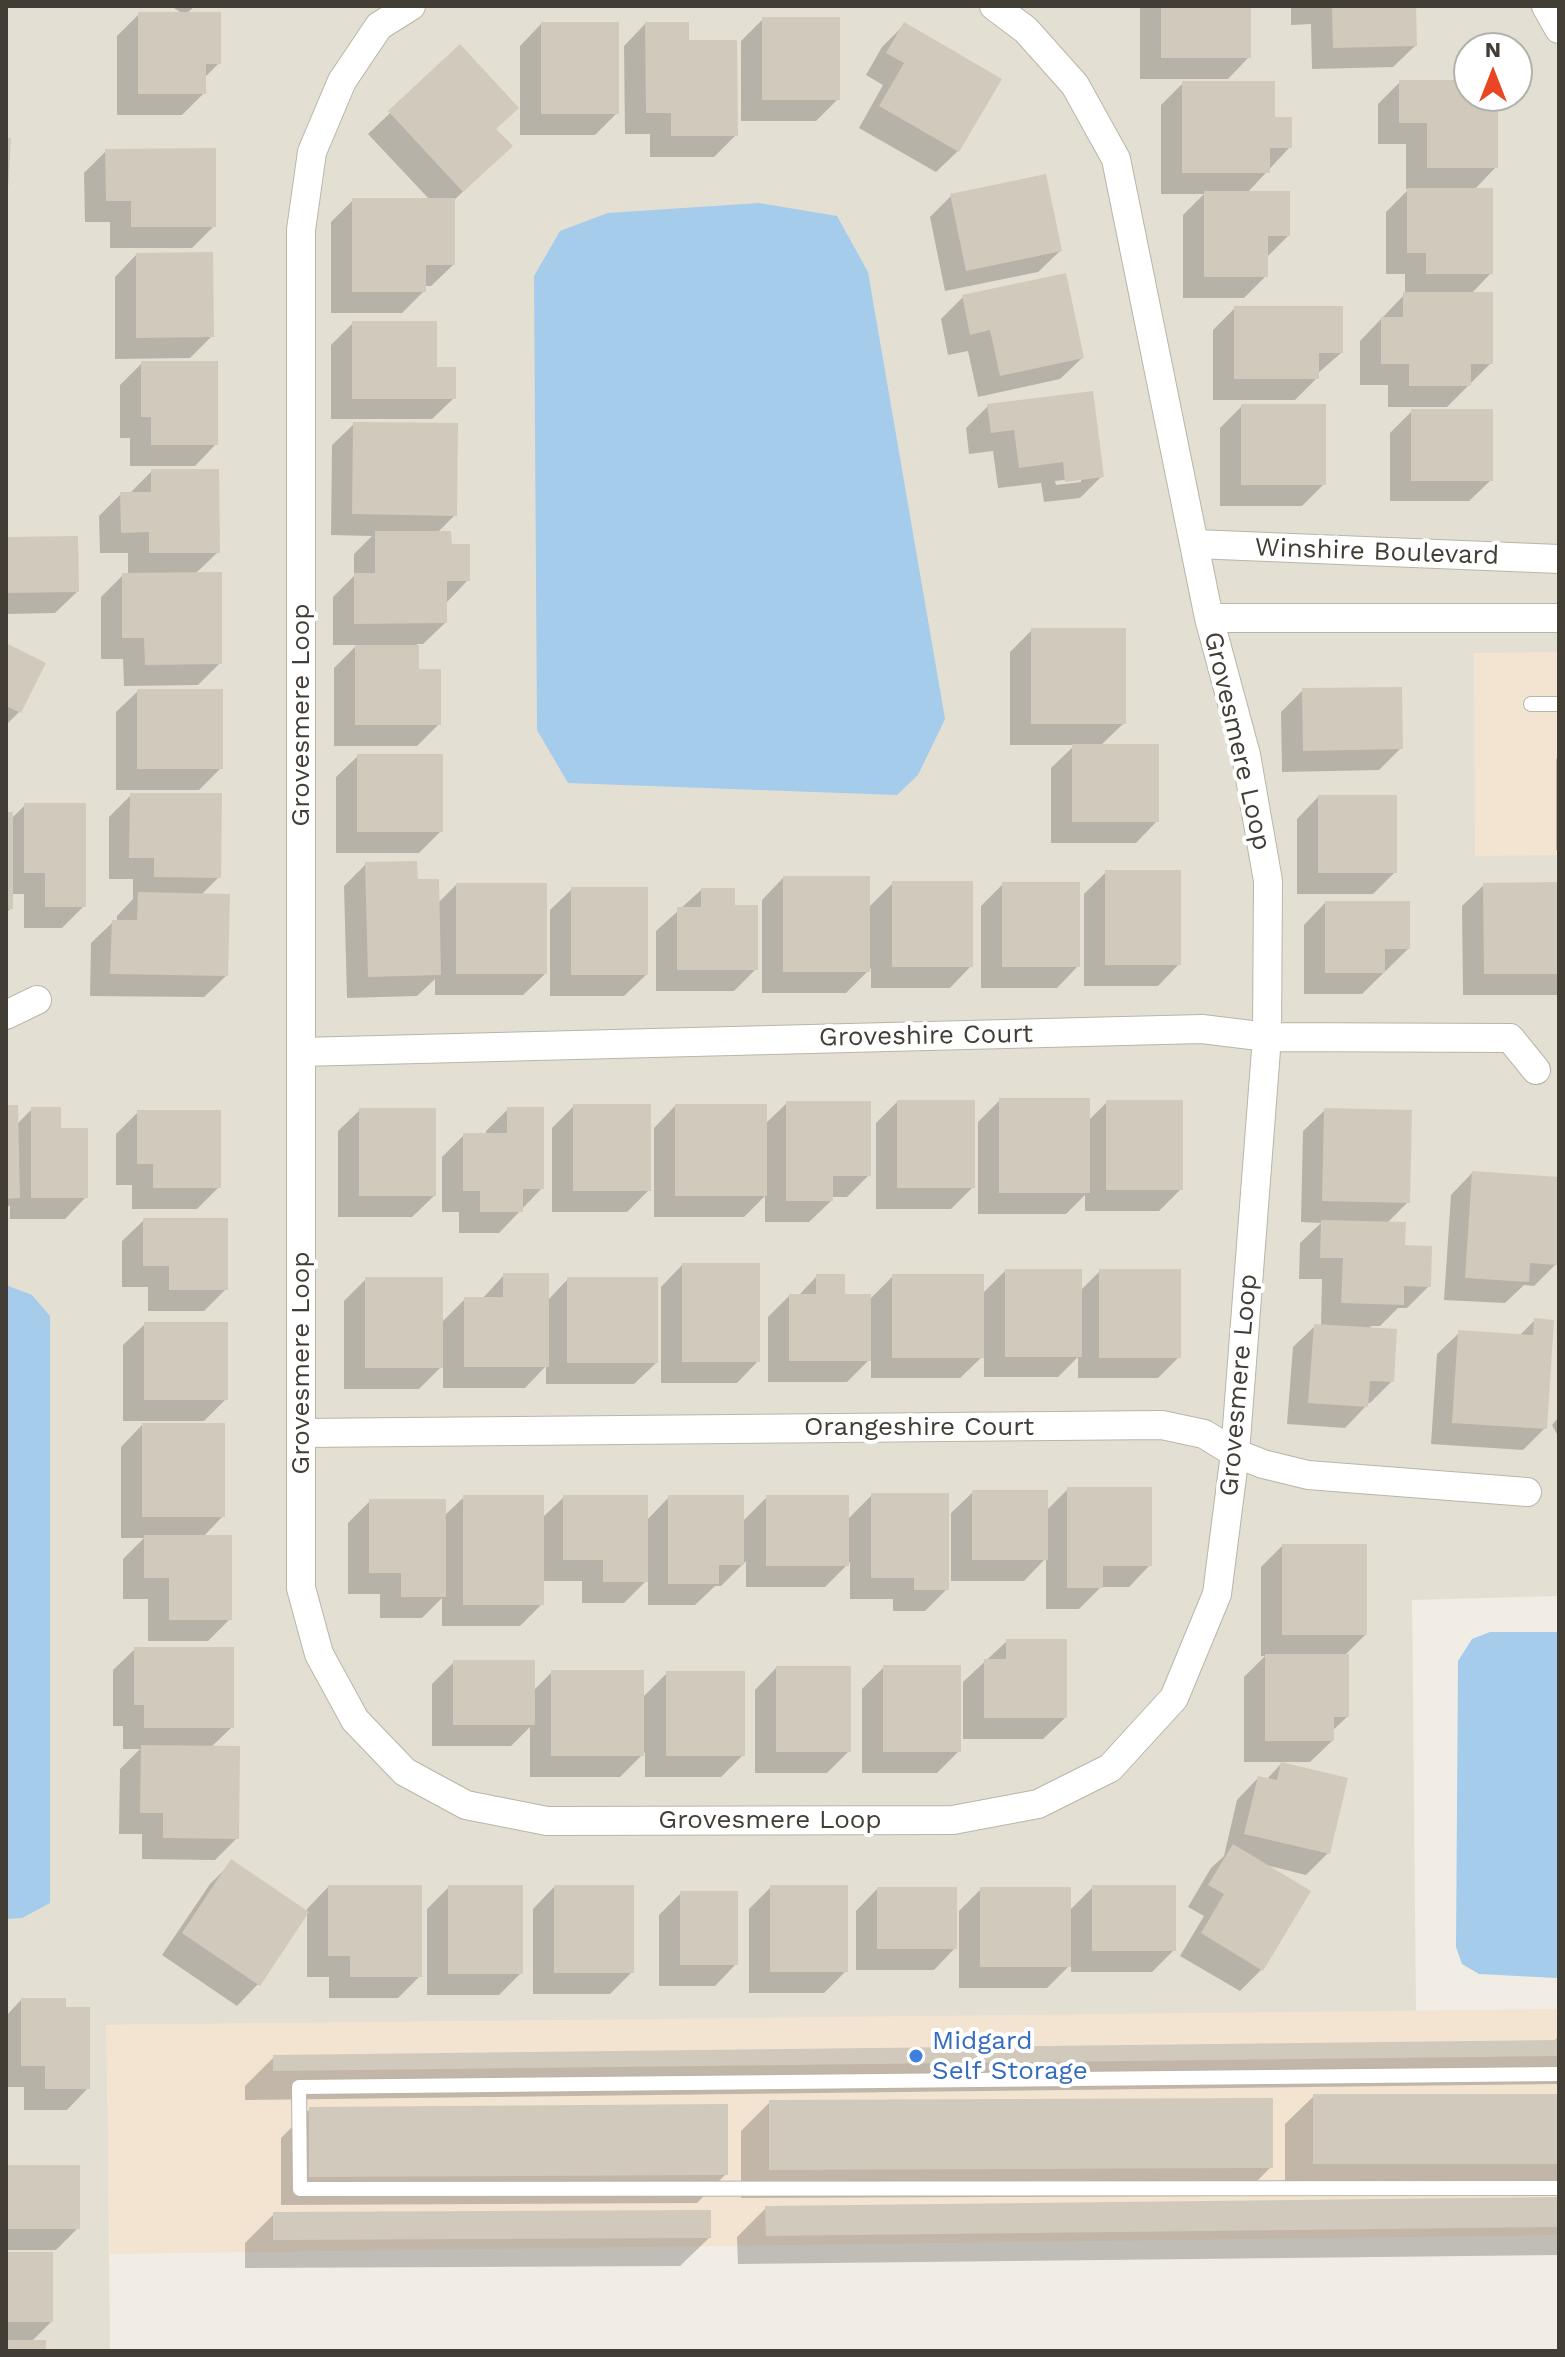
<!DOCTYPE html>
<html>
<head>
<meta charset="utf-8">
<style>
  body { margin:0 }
  #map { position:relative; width:1565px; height:2357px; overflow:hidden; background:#f1ede5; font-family:"Work Sans",sans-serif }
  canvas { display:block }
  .frame { position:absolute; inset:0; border:8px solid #423d35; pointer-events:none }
  .north { position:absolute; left:1453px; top:32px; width:80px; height:80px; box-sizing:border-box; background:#fff; border:2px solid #b3b1ae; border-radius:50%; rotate:0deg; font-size:22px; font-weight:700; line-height:32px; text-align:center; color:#423d35 }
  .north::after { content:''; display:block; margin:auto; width:28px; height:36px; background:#e94624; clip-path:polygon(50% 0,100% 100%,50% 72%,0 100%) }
</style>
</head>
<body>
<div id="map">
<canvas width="1565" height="2357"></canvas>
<div class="frame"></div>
<div class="north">N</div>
</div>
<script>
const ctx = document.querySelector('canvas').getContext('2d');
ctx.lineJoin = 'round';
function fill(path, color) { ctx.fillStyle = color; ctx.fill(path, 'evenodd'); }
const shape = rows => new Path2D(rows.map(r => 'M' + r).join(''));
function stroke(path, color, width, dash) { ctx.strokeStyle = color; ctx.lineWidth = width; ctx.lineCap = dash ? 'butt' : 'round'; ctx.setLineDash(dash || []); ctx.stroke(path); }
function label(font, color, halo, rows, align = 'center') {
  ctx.font = font + ' "Work Sans",sans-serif'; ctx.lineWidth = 8; ctx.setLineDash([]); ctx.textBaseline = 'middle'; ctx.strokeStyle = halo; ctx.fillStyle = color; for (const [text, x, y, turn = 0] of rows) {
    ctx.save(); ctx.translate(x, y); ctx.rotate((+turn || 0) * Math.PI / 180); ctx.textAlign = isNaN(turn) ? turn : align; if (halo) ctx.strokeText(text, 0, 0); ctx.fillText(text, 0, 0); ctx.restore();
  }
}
fill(shape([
  [6,6,1559,6,1559,1596,1412,1600,1416,2012,107,2025,110,2351,6,2351],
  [1469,48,1517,48,1517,96,1469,96]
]), '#e4dfd3');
fill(shape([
  [1559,652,1559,855,1475,856,1474,653],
  [1559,2009,1559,2235,110,2254,106,2025]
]), '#f2e4d1');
fill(shape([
  [759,203,837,216,868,272,945,719,918,775,897,795,568,783,537,730,534,276,560,231,608,213],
  [6,1285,32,1295,50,1316,50,1903,22,1918,6,1919],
  [1490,1632,1559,1632,1559,1976,1556,1978,1479,1974,1462,1964,1456,1947,1458,1661,1472,1639]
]), '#a5ccea');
fill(shape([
  [171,6,195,6,186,14,219,63,204,78,204,93,182,115,117,115,117,36,139,14,183,14],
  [1140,6,1249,6,1249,57,1228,79,1140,79],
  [1291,6,1414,6,1415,46,1393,67,1312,69,1311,24,1291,25],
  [763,19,838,99,816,121,741,121,741,41],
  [541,24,617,113,595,135,520,135,520,46],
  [645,24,687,42,736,135,714,157,650,157,650,134,625,134,624,46],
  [904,25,958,151,936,172,859,128,883,85,866,75,882,47],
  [460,47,488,168,453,201,453,265,431,286,424,286,424,291,402,313,331,313,331,222,353,200,430,200,368,134],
  [1400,82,1469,82,1469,96,1496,96,1496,167,1474,190,1491,273,1471,294,1491,363,1447,407,1388,407,1388,385,1360,385,1360,341,1405,294,1405,274,1386,274,1386,212,1409,189,1406,189,1406,144,1378,144,1378,104],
  [1183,83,1273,119,1290,147,1247,193,1288,236,1266,258,1266,276,1244,298,1183,298,1183,215,1204,194,1161,194,1161,105],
  [106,151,214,226,192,248,110,248,110,222,85,222,84,173],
  [951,196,1060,251,1038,272,945,291,930,217],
  [136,255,212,336,190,358,115,359,115,277],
  [963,297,1082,358,1060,379,978,397,968,351,948,355,941,319],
  [1235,308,1341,353,1317,374,1317,378,1295,400,1213,400,1213,330],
  [353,323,435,369,454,398,432,419,331,419,331,345],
  [142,363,216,444,195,466,130,466,130,438,120,438,120,385],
  [988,406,1102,476,1080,498,1044,502,1041,483,998,488,993,451,969,454,966,428],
  [1081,478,1081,482,1056,485,1055,481],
  [1242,406,1324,484,1302,506,1220,506,1220,428],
  [1412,411,1491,480,1469,501,1390,501,1390,433],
  [354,424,455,515,437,533,450,546,468,580,447,602,445,623,423,644,417,644,417,671,439,724,417,746,334,746,334,668,357,645,333,645,333,597,354,576,354,554,372,536,331,535,332,445],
  [152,471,218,552,195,574,220,663,198,685,124,686,123,659,101,659,101,597,123,575,128,575,128,553,100,553,99,516,121,494,129,494],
  [6,539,77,592,55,613,6,614],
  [1032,630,1124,723,1100,746,1157,821,1136,843,1051,843,1051,768,1075,745,1010,745,1010,652],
  [6,645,43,664,19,712,6,725],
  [1303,690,1401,748,1379,770,1282,772,1281,712],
  [138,691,221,768,199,790,116,790,116,712],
  [358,756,441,831,419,853,336,853,336,777],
  [1559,756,1559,850,1556,850,1556,759],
  [131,795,219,877,201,895,226,976,204,997,90,996,91,943,113,922,117,922,117,916,133,899,133,879,109,879,109,817],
  [1318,797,1395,872,1373,894,1297,894,1297,819],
  [25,805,84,906,62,928,24,928,24,894,11,894,11,908,6,913,6,814,11,819],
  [366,864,416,881,437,904,456,885,545,974,523,995,435,995,435,979,417,996,347,998,344,886],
  [1106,872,1179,964,1158,986,1084,986,1084,894],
  [783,878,868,908,893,883,971,966,950,988,871,988,871,968,846,993,762,993,762,900],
  [1003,884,1078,966,1057,988,981,988,981,906],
  [1559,884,1559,995,1463,995,1462,906,1484,885],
  [572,889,646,975,624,996,550,996,550,910],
  [701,890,733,907,756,969,734,991,656,991,656,931],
  [1325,903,1408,949,1362,994,1304,994,1304,925],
  [1000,1100,1088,1121,1107,1102,1181,1189,1159,1211,1085,1211,1085,1195,1066,1214,978,1214,978,1122],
  [897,1102,973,1187,951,1209,876,1209,876,1123],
  [787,1103,869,1175,847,1197,831,1197,831,1201,809,1222,765,1222,765,1196,744,1217,654,1217,654,1128,675,1106,765,1124],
  [574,1106,649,1190,627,1212,552,1212,552,1128],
  [6,1107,17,1124,32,1109,59,1130,86,1197,65,1219,10,1219,10,1205,6,1209],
  [508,1109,542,1188,499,1233,459,1233,459,1212,442,1212,442,1157,464,1135,486,1135,486,1131],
  [360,1110,434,1196,412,1217,338,1217,338,1131],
  [1325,1110,1408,1202,1387,1223,1429,1286,1407,1308,1398,1308,1380,1326,1370,1326,1392,1381,1370,1403,1367,1403,1366,1406,1345,1428,1287,1424,1293,1347,1315,1326,1321,1326,1322,1279,1299,1279,1300,1243,1321,1223,1301,1222,1303,1131],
  [138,1112,219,1187,197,1209,132,1209,132,1185,116,1185,116,1134],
  [1472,1173,1559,1179,1556,1264,1534,1286,1524,1285,1505,1303,1444,1300,1451,1195],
  [144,1220,226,1289,204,1311,148,1311,148,1287,122,1287,122,1241],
  [682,1265,758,1361,737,1383,661,1383,661,1287],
  [1005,1271,1080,1291,1100,1271,1179,1357,1158,1378,1078,1378,1078,1357,1058,1377,984,1377,984,1355,960,1378,871,1378,871,1358,847,1382,768,1382,768,1317,789,1296,798,1296,817,1276,843,1296,869,1300,893,1276,982,1294],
  [504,1275,547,1301,568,1279,656,1363,634,1384,546,1384,546,1366,525,1388,443,1388,443,1365,419,1389,344,1389,344,1301,366,1279,441,1323,465,1299,482,1299],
  [1535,1320,1545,1428,1523,1450,1431,1444,1437,1354,1459,1333,1519,1336],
  [145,1324,226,1399,204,1421,123,1421,123,1345],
  [1559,1417,1559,1438,1552,1425],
  [142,1425,223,1516,203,1537,230,1619,208,1641,148,1641,148,1599,123,1599,123,1559,144,1538,121,1538,121,1447],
  [1068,1489,1150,1565,1129,1587,1101,1587,1079,1609,1046,1609,1046,1558,1024,1581,951,1581,951,1513,973,1492,1046,1511],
  [872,1495,947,1589,925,1611,893,1611,893,1599,850,1599,850,1562,825,1587,746,1587,746,1561,721,1586,715,1586,695,1605,648,1605,648,1579,624,1603,582,1603,582,1581,542,1581,542,1604,520,1626,442,1626,442,1598,422,1618,380,1618,380,1594,348,1594,348,1523,370,1501,444,1516,464,1497,542,1518,564,1497,646,1521,669,1497,742,1522,767,1497,847,1520],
  [1282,1546,1365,1635,1344,1656,1347,1717,1332,1731,1332,1741,1310,1762,1244,1762,1244,1677,1265,1656,1261,1656,1261,1567],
  [1007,1641,1065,1718,1043,1739,963,1739,963,1682],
  [135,1649,232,1727,210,1748,237,1838,215,1860,142,1859,142,1834,119,1834,120,1769,140,1749,123,1749,123,1726,113,1726,113,1670],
  [454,1662,533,1691,552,1672,642,1698,667,1673,743,1755,721,1777,645,1777,645,1752,620,1777,530,1777,530,1727,511,1746,432,1746,432,1684],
  [884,1667,959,1751,937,1773,862,1773,862,1689],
  [776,1668,849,1751,827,1773,755,1773,755,1690],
  [1281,1764,1328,1853,1306,1875,1266,1865,1261,1970,1240,1991,1180,1956,1204,1916,1188,1907,1211,1868,1224,1856,1237,1800,1258,1778,1266,1780],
  [232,1862,258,1984,237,2006,162,1955,210,1884],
  [328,1887,420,1976,398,1998,329,1998,329,1977,307,1977,307,1909],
  [449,1887,521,1973,499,1995,427,1995,427,1909],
  [554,1887,632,1972,610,1994,533,1994,533,1909],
  [771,1887,846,1971,824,1993,749,1993,749,1909],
  [1093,1887,1174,1950,1152,1972,1071,1972,1071,1964,1047,1988,959,1988,959,1911,981,1889,1069,1911],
  [877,1889,955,1948,934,1970,856,1970,856,1911],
  [681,1893,736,1964,715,1986,659,1986,659,1915],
  [21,2000,64,2009,88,2088,67,2110,24,2110,24,2087,6,2087,6,2016],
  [1559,2036,1559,2084,245,2100,245,2086,274,2057,1553,2042],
  [1314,2096,1559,2096,1559,2192,1285,2192,1285,2124],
  [770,2102,1271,2167,1242,2196,741,2198,741,2131],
  [310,2109,726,2174,697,2203,281,2205,281,2138],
  [6,2167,78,2228,56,2250,6,2250],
  [1559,2199,1559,2255,738,2264,737,2237,766,2208],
  [274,2214,709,2238,680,2266,245,2268,245,2243],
  [6,2254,51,2322,31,2342,44,2351,6,2351]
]), '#0003');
fill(shape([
  [1161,6,1251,6,1251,58,1161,58],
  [1332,6,1416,6,1417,46,1333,48],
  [138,12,221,12,221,64,206,64,206,94,138,94],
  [762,17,840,17,840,100,762,100],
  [541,22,619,22,619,114,541,114],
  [645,22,689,22,689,40,737,40,738,136,671,136,671,113,646,113],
  [904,22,1002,79,959,152,879,106,904,63,886,53],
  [460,44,519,108,496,129,513,146,463,192,388,111],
  [1399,80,1469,80,1469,96,1498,96,1498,168,1427,168,1427,123,1399,123],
  [1182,81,1275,81,1275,117,1292,117,1292,148,1270,148,1270,173,1182,173],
  [6,138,11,138,8,190,6,190],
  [216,148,216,227,131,227,131,201,106,201,105,149],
  [1046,174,1062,251,966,271,950,194],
  [1407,188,1493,188,1493,274,1426,274,1426,253,1407,253],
  [1204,191,1290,191,1290,236,1268,236,1268,277,1204,277],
  [352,198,455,198,455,265,426,265,426,292,352,292],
  [213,252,214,337,136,338,136,253],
  [1066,273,1084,358,1000,376,990,330,970,335,962,295],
  [1403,292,1493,292,1493,364,1471,364,1471,386,1409,386,1409,364,1381,364,1381,317,1403,317],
  [1234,306,1343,306,1343,353,1319,353,1319,379,1234,379],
  [352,321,437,321,437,367,456,367,456,399,352,399],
  [141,361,218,361,218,445,151,445,151,417,141,417],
  [1093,391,1104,477,1065,482,1063,462,1019,468,1014,430,991,433,987,404],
  [1241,404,1326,404,1326,485,1241,485],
  [1411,409,1493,409,1493,481,1411,481],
  [353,422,458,423,457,516,352,514],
  [151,469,219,469,220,553,149,553,149,532,121,533,120,492,151,492],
  [375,531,451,531,452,544,470,544,470,581,447,581,447,623,354,624,354,573,375,573],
  [78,536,79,592,6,593,6,537],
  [222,572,222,664,145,665,144,638,122,638,122,573],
  [1031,628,1126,628,1126,724,1031,724],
  [6,643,46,663,21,713,6,706],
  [355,645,419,645,419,669,441,669,441,725,355,725],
  [1402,687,1403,749,1303,751,1302,688],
  [137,689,223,689,223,769,137,769],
  [1072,744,1159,744,1159,822,1072,822],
  [357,754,443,754,443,832,357,832],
  [130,793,222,793,221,878,154,877,154,858,129,858],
  [1318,795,1397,795,1397,873,1318,873],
  [24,803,86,803,86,907,45,907,45,873,24,873],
  [6,812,13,812,13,909,6,909],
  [417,861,418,879,439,879,441,975,368,977,365,862],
  [1105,870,1181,870,1181,965,1105,965],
  [783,876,870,876,870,972,783,972],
  [892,881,973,881,973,967,892,967],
  [1002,882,1080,882,1080,967,1002,967],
  [1559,882,1559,974,1484,974,1483,883],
  [456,883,547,883,547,974,456,974],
  [571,887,648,887,648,975,571,975],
  [701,888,735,888,735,905,758,905,758,970,677,970,677,907,701,907],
  [138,892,230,894,228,976,110,974,112,920,137,920],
  [1325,901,1410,901,1410,949,1385,949,1385,973,1325,973],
  [999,1098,1090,1098,1090,1193,999,1193],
  [897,1100,975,1100,975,1188,897,1188],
  [1106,1100,1183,1100,1183,1190,1106,1190],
  [786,1101,871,1101,871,1176,833,1176,833,1201,786,1201],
  [573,1104,651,1104,651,1191,573,1191],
  [675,1104,767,1104,767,1196,675,1196],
  [6,1105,18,1105,20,1198,6,1199],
  [31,1107,61,1107,61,1128,88,1128,88,1198,31,1198],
  [507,1107,544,1107,544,1189,523,1189,523,1212,480,1212,480,1191,463,1191,463,1133,507,1133],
  [359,1108,436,1108,436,1196,359,1196],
  [1324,1108,1412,1110,1410,1203,1322,1201],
  [137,1110,221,1110,221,1188,153,1188,153,1164,137,1164],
  [1472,1171,1559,1177,1557,1265,1530,1263,1529,1282,1465,1278],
  [143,1218,228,1218,228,1290,169,1290,169,1266,143,1266],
  [1321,1220,1406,1222,1405,1245,1432,1246,1431,1287,1404,1286,1404,1305,1341,1303,1343,1258,1320,1258],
  [682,1263,760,1263,760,1362,682,1362],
  [1005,1269,1082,1269,1082,1357,1005,1357],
  [1099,1269,1181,1269,1181,1358,1099,1358],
  [503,1273,549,1273,549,1367,464,1367,464,1297,503,1297],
  [816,1274,845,1274,845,1294,871,1294,871,1361,789,1361,789,1294,816,1294],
  [892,1274,984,1274,984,1358,892,1358],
  [365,1277,443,1277,443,1368,365,1368],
  [567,1277,658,1277,658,1363,567,1363],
  [1534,1318,1554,1320,1547,1429,1452,1423,1458,1330,1533,1335],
  [144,1322,228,1322,228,1400,144,1400],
  [1314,1324,1397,1329,1394,1382,1370,1381,1368,1407,1308,1403],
  [142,1423,225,1423,225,1517,142,1517],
  [1067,1487,1152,1487,1152,1566,1103,1566,1103,1588,1067,1588],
  [972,1490,1048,1490,1048,1560,972,1560],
  [871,1493,949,1493,949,1590,914,1590,914,1578,871,1578],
  [463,1495,544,1495,544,1605,463,1605],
  [563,1495,648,1495,648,1582,603,1582,603,1560,563,1560],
  [668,1495,744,1495,744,1565,719,1565,719,1584,668,1584],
  [766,1495,849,1495,849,1566,766,1566],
  [369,1499,446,1499,446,1597,401,1597,401,1573,369,1573],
  [144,1535,232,1535,232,1620,169,1620,169,1578,144,1578],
  [1282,1544,1367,1544,1367,1635,1282,1635],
  [1006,1639,1067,1639,1067,1718,984,1718,984,1659,1006,1659],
  [134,1647,234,1647,234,1728,144,1728,144,1705,134,1705],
  [1265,1654,1349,1654,1349,1717,1334,1717,1334,1741,1265,1741],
  [453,1660,535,1660,535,1725,453,1725],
  [883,1665,961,1665,961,1752,883,1752],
  [776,1666,851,1666,851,1752,776,1752],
  [551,1670,644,1670,644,1756,551,1756],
  [666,1671,745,1671,745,1756,666,1756],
  [141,1745,240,1746,239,1839,163,1838,163,1813,140,1813],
  [1281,1762,1348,1778,1330,1854,1244,1834,1258,1776,1277,1780],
  [1233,1844,1311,1891,1263,1971,1201,1933,1224,1894,1208,1885],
  [231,1859,309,1912,260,1986,182,1933],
  [328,1885,422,1885,422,1977,350,1977,350,1956,328,1956],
  [448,1885,523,1885,523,1974,448,1974],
  [554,1885,634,1885,634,1973,554,1973],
  [770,1885,848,1885,848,1972,770,1972],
  [1092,1885,1176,1885,1176,1951,1092,1951],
  [877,1887,957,1887,957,1949,877,1949],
  [980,1887,1071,1887,1071,1967,980,1967],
  [680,1891,738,1891,738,1965,680,1965],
  [21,1998,66,1998,66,2007,90,2007,90,2089,45,2089,45,2066,21,2066],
  [1559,2040,1559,2056,273,2071,273,2055],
  [1313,2094,1559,2094,1559,2164,1313,2164],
  [1273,2098,1273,2168,769,2170,769,2100],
  [728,2104,728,2175,309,2177,309,2107],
  [6,2165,80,2165,80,2229,6,2229],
  [1559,2197,1559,2227,766,2236,765,2206],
  [711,2210,711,2238,273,2240,273,2212],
  [6,2252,53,2252,53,2322,6,2322],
  [6,2340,46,2340,46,2351,6,2351]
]), '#d1c9bb');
const service = shape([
  [1531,704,1559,704],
  [1559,2074,299,2087,300,2189,1559,2188]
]);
const minor = shape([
  [411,6,379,26,342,81,312,152,301,230,301,1588,319,1654,355,1720,405,1772,466,1805,547,1821,953,1820,1038,1804,1110,1768,1174,1698,1217,1594,1235,1453,1267,1037,1268,881,1246,755,1209,618,1116,159,1075,85,1026,30,994,6],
  [1546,6,1559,29],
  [1195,544,1559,559],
  [1209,618,1559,618],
  [6,1015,37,1000],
  [301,1052,1202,1029,1267,1037,1510,1038,1536,1070],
  [301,1433,1162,1425,1204,1434,1235,1453,1263,1464,1308,1475,1527,1492]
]);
stroke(service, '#bbb5a8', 16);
stroke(minor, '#bbb5a8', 30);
stroke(service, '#fff', 14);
stroke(minor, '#fff', 28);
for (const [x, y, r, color] of [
  [916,2056,8,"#3f7fe0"]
]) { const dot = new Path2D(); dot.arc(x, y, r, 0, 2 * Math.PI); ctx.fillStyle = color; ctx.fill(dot); stroke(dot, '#fff', 3); }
label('26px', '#423d35', '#fff', [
  ["Winshire Boulevard",1377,552,2],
  ["Grovesmere Loop",301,715,-90],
  ["Grovesmere Loop",1237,741,77],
  ["Groveshire Court",926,1036,-1],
  ["Grovesmere Loop",301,1363,-90],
  ["Grovesmere Loop",1239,1385,-85],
  ["Orangeshire Court",919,1427],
  ["Grovesmere Loop",770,1820]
]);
label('26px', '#366cbe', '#fff', [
  ["Midgard",932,2041],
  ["Self Storage",932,2071]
], 'left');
</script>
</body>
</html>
